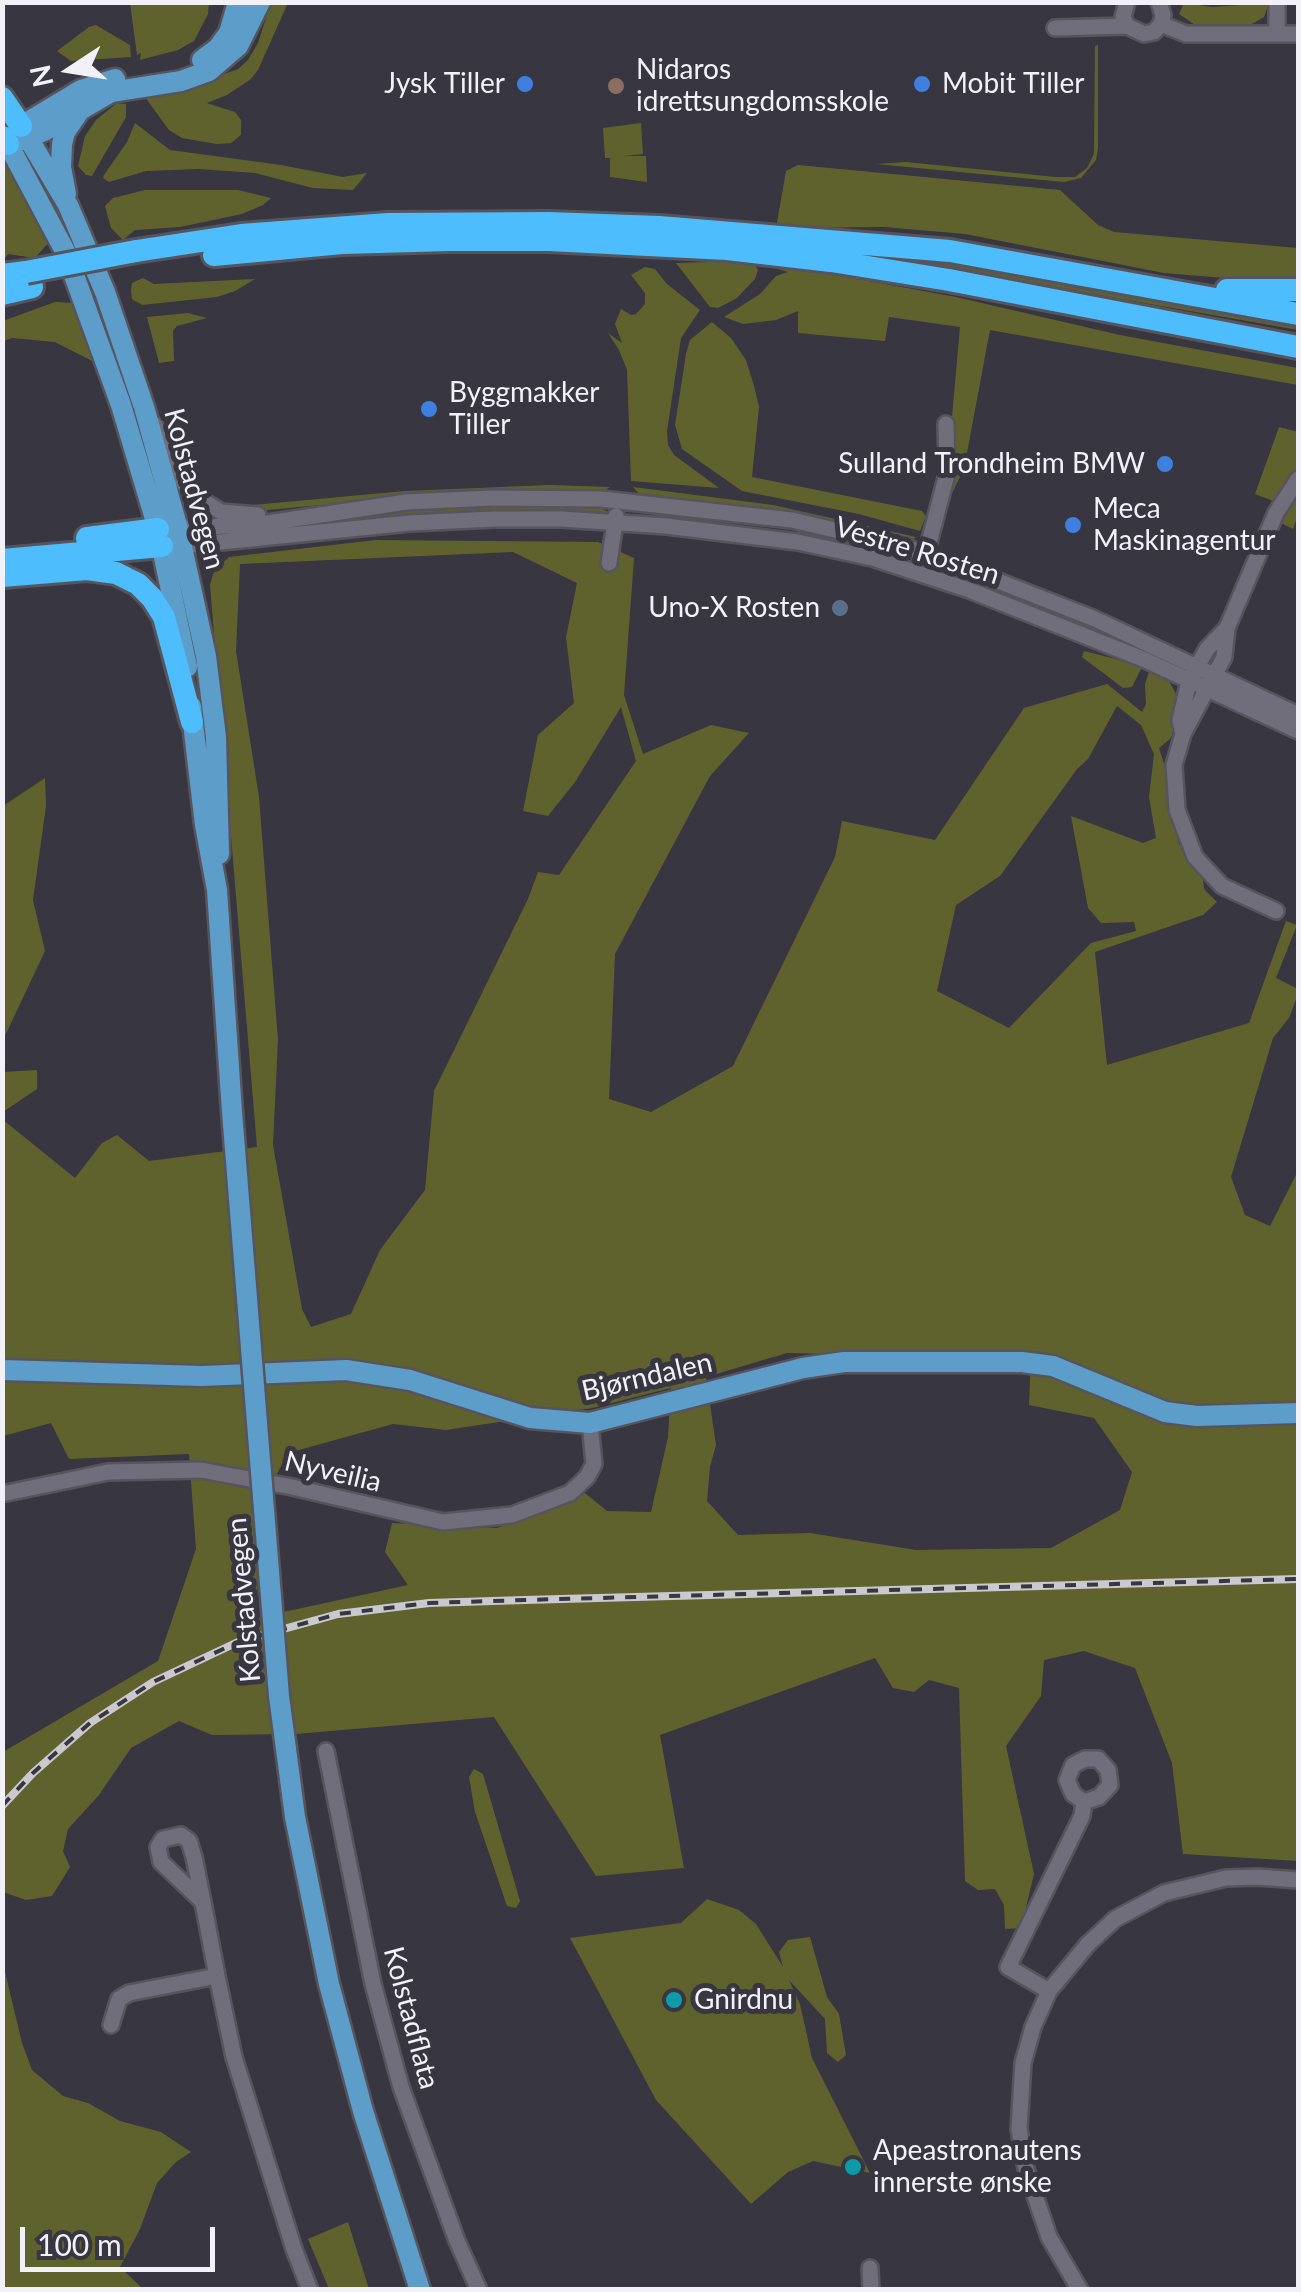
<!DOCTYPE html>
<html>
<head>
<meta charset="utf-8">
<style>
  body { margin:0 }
  #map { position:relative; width:1301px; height:2292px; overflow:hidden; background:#383640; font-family:Lato,sans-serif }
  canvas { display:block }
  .frame { position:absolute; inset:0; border:5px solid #f2f1f7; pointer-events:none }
  .north { position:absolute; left:20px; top:20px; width:100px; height:100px; -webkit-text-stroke:8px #383640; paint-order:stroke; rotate:258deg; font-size:28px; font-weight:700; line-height:40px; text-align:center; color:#f2f1f7 }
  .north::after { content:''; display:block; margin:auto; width:35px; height:45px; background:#f2f1f7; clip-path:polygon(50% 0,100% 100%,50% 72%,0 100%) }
  .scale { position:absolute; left:20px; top:2227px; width:195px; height:45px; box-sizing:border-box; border:5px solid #f2f1f7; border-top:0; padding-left:12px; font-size:30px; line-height:35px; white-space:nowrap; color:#f2f1f7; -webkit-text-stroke:8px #383640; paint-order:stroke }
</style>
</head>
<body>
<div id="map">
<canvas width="1301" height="2292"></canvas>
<div class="frame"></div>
<div class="north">N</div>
<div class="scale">100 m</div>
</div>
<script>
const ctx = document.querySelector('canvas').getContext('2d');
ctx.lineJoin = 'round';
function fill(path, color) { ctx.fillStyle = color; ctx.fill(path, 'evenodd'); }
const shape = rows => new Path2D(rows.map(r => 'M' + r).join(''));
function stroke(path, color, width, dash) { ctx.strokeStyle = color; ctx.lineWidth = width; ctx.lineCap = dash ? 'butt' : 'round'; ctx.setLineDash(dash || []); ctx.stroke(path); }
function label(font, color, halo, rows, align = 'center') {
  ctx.font = font + ' Lato,sans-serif'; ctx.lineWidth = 10; ctx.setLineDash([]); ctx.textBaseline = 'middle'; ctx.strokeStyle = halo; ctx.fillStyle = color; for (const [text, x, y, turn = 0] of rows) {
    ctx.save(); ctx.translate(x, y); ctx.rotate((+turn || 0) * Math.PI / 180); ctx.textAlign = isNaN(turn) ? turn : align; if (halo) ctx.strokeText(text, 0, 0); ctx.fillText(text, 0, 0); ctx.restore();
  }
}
fill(shape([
  [130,3,209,3,208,14,194,41,178,50,140,60,141,53,137,55],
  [271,3,287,3,287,5,258,70,251,79,227,95,207,103,235,112,241,120,241,135,231,143,217,144,182,138,169,130,142,93,200,83,238,69,248,60,258,43],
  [1184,3,1212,7,1269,3,1264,17,1245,28,1198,27,1179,14],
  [96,25,130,45,131,57,71,61,57,51,89,27],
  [1098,45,1098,148,1096,160,1081,178,1064,182,876,164,906,162,1055,177,1075,177,1087,168,1094,154,1095,46],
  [117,103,126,104,126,117,92,176,86,175,78,166,85,136,96,120],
  [135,123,170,150,281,165,343,177,367,173,353,190,313,188,255,173,199,169,146,171,109,182,103,178,104,175,127,142],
  [641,123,643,154,624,156,646,156,647,182,610,177,610,158,605,158,603,128],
  [2,150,51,240,35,258,8,254,3,261],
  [798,165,1060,190,1098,225,1114,232,1298,248,1298,284,1164,273,965,234,884,227,776,228,786,171],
  [145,190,238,190,271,198,263,205,242,214,180,227,135,230,123,240,111,228,105,206,113,198],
  [894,256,943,260,1298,323,1298,330,894,259],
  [741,261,755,265,758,270,755,279,737,298,718,308,710,307,676,263],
  [771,263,956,297,1120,335,1298,368,1298,385,990,330,964,469,951,495,955,457,951,428,960,327,889,317,885,341,798,333,798,311,776,320,743,324,724,317,760,294,776,276,788,272,771,267],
  [645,267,655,269,667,284,700,310,681,338,667,431,668,445,674,455,719,488,631,481,627,370,619,350,608,333,622,343,615,324,621,309,631,315,636,314,645,304,645,293,631,275],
  [143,278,154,284,255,279,235,291,217,297,142,305,132,299,131,290,132,283],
  [55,302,75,303,98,364,55,342,12,338,3,341,3,321],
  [188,313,207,318,177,326,173,331,174,361,159,363,147,317],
  [712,322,731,338,746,360,754,386,759,407,752,477,922,511,926,516,920,531,859,514,742,491,682,449,675,425,686,354,690,340],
  [1279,427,1298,432,1298,515,1293,529,1281,523,1276,502,1255,494],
  [549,485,610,487,604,491,448,493,257,511,242,506,405,491],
  [633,487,773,505,916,537,911,541,792,513,639,494],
  [473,505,596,506,613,514,354,522,405,511],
  [376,540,598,542,634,558,624,695,643,754,711,725,749,733,710,776,615,954,609,1099,651,1112,733,1066,835,857,842,821,935,840,1024,708,1107,684,1142,712,1146,704,1145,684,1149,672,1168,679,1178,698,1178,717,1171,738,1159,748,1168,776,1174,825,1179,844,1203,879,1204,889,1217,902,1203,915,1095,952,1107,1065,1249,1023,1286,921,1297,925,1276,978,1298,989,1298,994,1289,1018,1273,1038,1231,1177,1245,1215,1270,1226,1298,1171,1298,1861,1183,1854,1172,1763,1135,1668,1084,1651,1044,1660,1041,1696,1006,1746,1034,1874,1021,1928,1005,1929,1004,1905,995,1889,978,1890,965,1881,959,1688,929,1680,914,1692,893,1688,875,1658,660,1735,684,1868,596,1876,494,1717,296,1734,212,1735,179,1721,131,1748,99,1795,68,1829,63,1851,70,1867,52,1896,26,1900,3,1892,3,1752,158,1661,196,1549,189,1454,69,1459,51,1423,3,1436,2,1119,75,1178,102,1143,117,1135,149,1161,257,1147,210,585,214,571,229,557],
  [513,552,577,583,566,637,574,703,538,735,523,811,548,816,575,782,621,707,636,761,559,875,538,872,528,899,434,1091,425,1190,380,1250,351,1314,311,1327,302,1309,273,1145,278,1040,259,797,236,651,240,564],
  [1117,706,1141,725,1154,754,1149,797,1156,838,1143,843,1071,816,1088,908,1101,923,1134,922,1136,931,1091,943,1009,1028,937,991,956,905,1000,876,1077,769,1088,759],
  [787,1353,1031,1358,1029,1405,1094,1418,1132,1472,1120,1510,1051,1548,916,1550,810,1533,738,1535,707,1501,710,1467,716,1445,706,1377],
  [671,1388,668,1437,651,1512,607,1511,585,1493,497,1528,392,1523,385,1552,408,1585,256,1618,262,1502,288,1453,393,1424,446,1430,592,1408],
  [1084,651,1112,658,1142,667,1132,687,1123,688,1082,657],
  [45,778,46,806,33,900,45,951,3,1040,3,806],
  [37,1070,37,1089,3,1112,3,1072],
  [474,1769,483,1774,520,1901,516,1908,507,1906,475,1812,469,1777],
  [707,1899,739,1910,756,1924,783,1967,779,1952,788,1940,810,1937,827,1997,839,2014,846,2055,838,2062,827,2053,825,2019,789,1980,800,2004,812,2058,870,2173,813,2161,788,2172,751,2204,656,2100,570,1938,681,1923],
  [2,1959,22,2043,32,2070,63,2096,88,2103,120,2121,161,2132,191,2152,176,2162,157,2183,140,2229,120,2267,143,2289,3,2289],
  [348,2222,369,2289,329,2289,308,2239]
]), '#60622e');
const minor = shape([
  [1127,2,1123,17,1127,26,1144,34,1154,32,1161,24,1163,15,1159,2],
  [1277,2,1277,34,1298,34],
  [1161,24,1186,34,1277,34],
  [1055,28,1127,26],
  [154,424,165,442,174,470,191,493,221,512,258,515],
  [172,529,261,524,406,502,492,498,601,499,792,520,903,546,998,581,1095,619,1298,715],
  [171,547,410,523,494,519,562,519,666,526,798,542,872,558,969,590,1143,659,1298,731],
  [926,554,947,474,946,424],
  [609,563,616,516],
  [1183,734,1180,720,1189,681,1207,649,1227,628],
  [1276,911,1222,886,1195,857,1177,810,1174,765,1183,734,1224,657,1227,628,1276,513,1298,479],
  [2,1494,108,1472,201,1470,292,1487,443,1522,512,1515,570,1493,587,1477,594,1464,590,1423],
  [326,1751,373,1984,401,2087,457,2241,479,2290],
  [203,1902,161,1862,158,1847,163,1839,181,1835,189,1841,194,1857,203,1902,217,1976,234,2057,294,2249,310,2290],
  [1049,1991,1008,1967,1082,1816,1084,1802,1099,1797,1110,1785,1108,1770,1098,1759,1085,1759,1073,1765,1067,1780,1073,1794,1084,1802],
  [111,2025,119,1999,129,1993,217,1976],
  [870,2268,871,2290],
  [1080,2290,1049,2237,1026,2169,1019,2129,1023,2063,1033,2027,1049,1991,1088,1944,1115,1919,1164,1893,1226,1878,1258,1877,1298,1880]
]);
const major = shape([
  [202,60,218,48,229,33,238,2],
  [21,126,68,205,105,292,144,407,178,529,206,656,216,737,219,854],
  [15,134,21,126,81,90,115,79],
  [19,141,44,131,111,92,181,81,209,71,238,46,260,2],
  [8,144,66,253,121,405,158,529,187,667],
  [66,194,61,167,62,144,65,132,78,113],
  [191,706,205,825,217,890,232,1112],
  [2,1370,202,1376,346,1370,410,1380,530,1418,590,1423,803,1368,844,1362,1022,1362,1053,1366,1165,1412,1197,1416,1298,1413],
  [279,1696,295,1817,329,1984,363,2111,420,2290]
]);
const highway = shape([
  [2,98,21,126],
  [2,137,8,144],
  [136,251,241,235,388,224,549,223,659,227,950,251,1298,314],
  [214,255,342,243,450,240,549,240,727,249,831,261,949,280,1298,347],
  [2,275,26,272],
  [1227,290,1298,290],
  [2,294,32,287],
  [87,538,158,529],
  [2,560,162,546],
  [2,576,87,569,116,573,138,584,152,598,164,617,192,722]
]);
stroke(minor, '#56545d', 20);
stroke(major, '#56545d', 25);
stroke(highway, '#56545d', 28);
stroke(minor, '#706e7a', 15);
stroke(major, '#5c9dc9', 20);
stroke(highway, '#4ebdfd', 22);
const rail = shape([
  [2,1806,33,1773,90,1723,153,1682,240,1641,338,1614,429,1603,525,1600,1298,1579]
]);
stroke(rail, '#cac9d0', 8);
stroke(rail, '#383640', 4, [11]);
const majorBridge = shape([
  [232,1112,279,1696]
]);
const highwayBridge = shape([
  [26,272,136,251]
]);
stroke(majorBridge, '#56545d', 25, []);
stroke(highwayBridge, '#56545d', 28, []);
stroke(majorBridge, '#5c9dc9', 20);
stroke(highwayBridge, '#4ebdfd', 22);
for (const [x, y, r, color] of [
  [525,84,10,"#3f7fe0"],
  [922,84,10,"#3f7fe0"],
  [616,86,10,"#8d6e63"],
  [429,409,10,"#3f7fe0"],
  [1165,464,10,"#3f7fe0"],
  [1073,525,10,"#3f7fe0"],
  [840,608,10,"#5c6f8a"],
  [674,2000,10,"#0f9aa8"],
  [853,2167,10,"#0f9aa8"]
]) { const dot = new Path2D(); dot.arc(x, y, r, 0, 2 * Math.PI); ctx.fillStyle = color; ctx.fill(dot); stroke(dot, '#383640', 4); }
label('28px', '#f2f1f7', '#383640', [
  ["Nidaros",636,70],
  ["idrettsungdomsskole",636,102],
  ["Jysk Tiller",505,84,"right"],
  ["Mobit Tiller",942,84],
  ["Byggmakker",449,393],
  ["Tiller",449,425],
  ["Sulland Trondheim BMW",1145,464,"right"],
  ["Meca",1093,509],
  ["Maskinagentur",1093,541],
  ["Uno-X Rosten",820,608,"right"],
  ["Gnirdnu",694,2000],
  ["Apeastronautens",873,2151],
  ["innerste ønske",873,2183]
], 'left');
label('28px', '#f2f1f7', '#383640', [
  ["Kolstadvegen",194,489,75],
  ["Vestre Rosten",917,551,17],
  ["Bjørndalen",647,1377,-13],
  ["Nyveilia",333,1472,13],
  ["Kolstadvegen",244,1600,-95],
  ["Kolstadflata",411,2018,75]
]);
</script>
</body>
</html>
